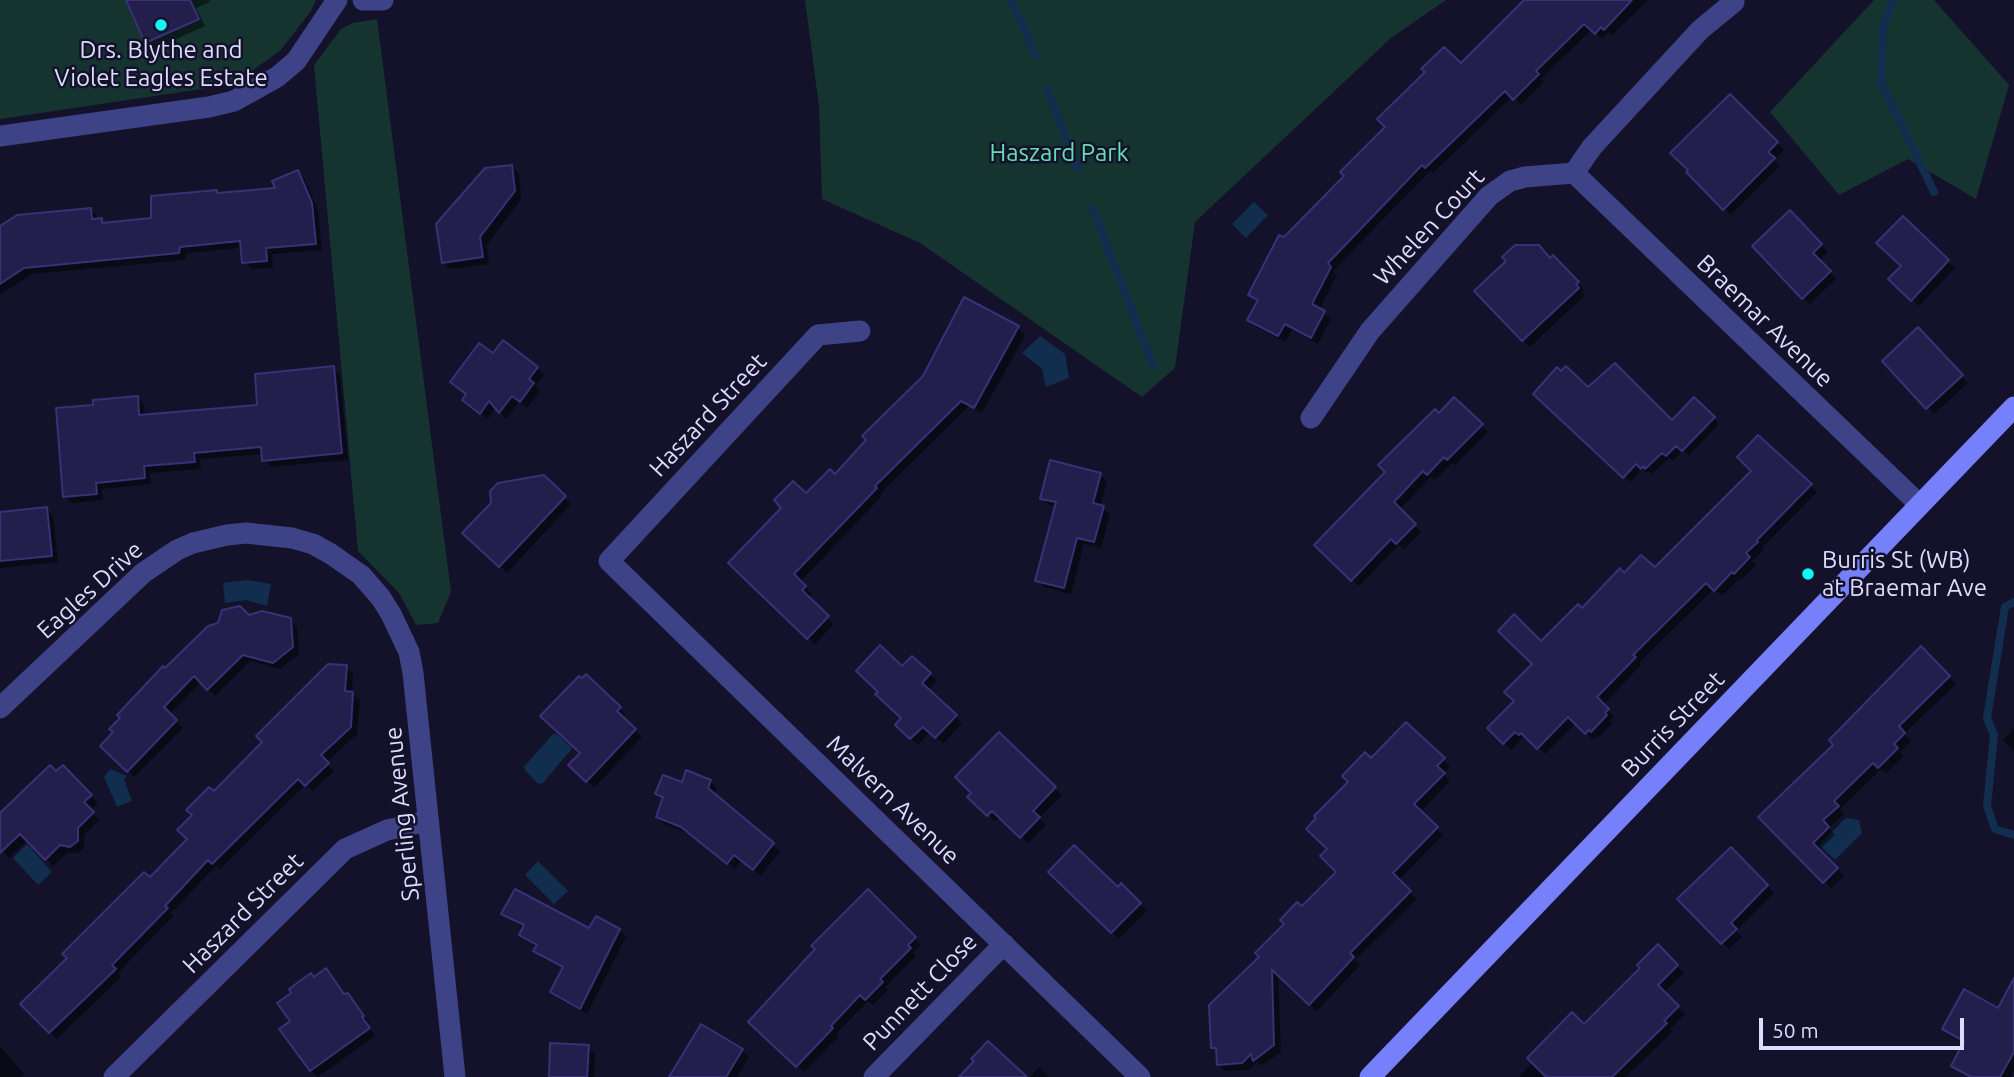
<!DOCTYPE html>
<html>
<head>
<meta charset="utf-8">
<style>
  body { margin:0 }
  #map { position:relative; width:2014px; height:1077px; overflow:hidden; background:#13122a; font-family:Ubuntu,sans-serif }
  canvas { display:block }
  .scale { position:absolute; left:1759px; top:1018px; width:205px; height:32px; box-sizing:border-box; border:4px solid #dcdcfe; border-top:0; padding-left:9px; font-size:21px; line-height:24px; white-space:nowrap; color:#dcdcfe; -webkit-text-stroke:5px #13122a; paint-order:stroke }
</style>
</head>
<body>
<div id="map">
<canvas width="2014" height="1077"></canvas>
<div class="scale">50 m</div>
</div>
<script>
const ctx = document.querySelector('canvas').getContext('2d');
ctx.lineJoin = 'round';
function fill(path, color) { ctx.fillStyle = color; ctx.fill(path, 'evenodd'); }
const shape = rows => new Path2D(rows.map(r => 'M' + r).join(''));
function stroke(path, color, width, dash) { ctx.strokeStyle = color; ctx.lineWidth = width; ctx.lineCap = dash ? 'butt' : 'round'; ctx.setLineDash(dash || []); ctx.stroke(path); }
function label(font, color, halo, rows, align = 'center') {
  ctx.font = font + ' Ubuntu,sans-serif'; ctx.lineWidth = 5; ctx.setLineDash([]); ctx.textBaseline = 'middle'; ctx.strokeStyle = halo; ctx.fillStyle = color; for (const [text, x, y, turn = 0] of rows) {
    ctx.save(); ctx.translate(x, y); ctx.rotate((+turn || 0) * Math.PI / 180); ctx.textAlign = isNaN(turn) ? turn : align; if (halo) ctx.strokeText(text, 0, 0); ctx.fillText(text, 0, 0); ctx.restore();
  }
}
fill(shape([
  [0,0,316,0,311,11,280,51,240,79,222,86,0,119],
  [805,0,1446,0,1391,38,1195,222,1175,368,1142,397,920,243,822,199,819,106],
  [1874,0,1934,0,2009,85,1976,199,1908,159,1839,195,1770,112],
  [377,19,451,592,438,623,416,625,399,593,358,551,314,65,341,29,353,23]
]), '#153430');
fill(shape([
  [1254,202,1268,215,1246,238,1232,224],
  [1040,336,1065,354,1069,378,1046,387,1042,369,1022,353],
  [248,580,271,584,267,606,246,600,225,603,223,583],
  [553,734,557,734,572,748,571,750,542,784,537,783,525,770,524,767],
  [110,769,127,776,124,779,132,801,117,807,104,777],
  [1846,818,1859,820,1862,833,1835,860,1819,845],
  [27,844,52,872,38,885,13,858],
  [538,861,568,891,554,904,525,875]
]), '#112e4f');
fill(shape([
  [139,0,209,0,210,2,196,8,205,26,154,49,147,42],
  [1527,0,1648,0,1612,35,1609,32,1602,39,1592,29,1541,79,1544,82,1521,105,1513,96,1433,173,1430,171,1333,271,1337,275,1319,310,1331,319,1318,344,1292,330,1286,342,1256,327,1249,320,1258,302,1250,295,1285,239],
  [1730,96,1784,150,1774,160,1780,166,1731,215,1689,173],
  [512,167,519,174,521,199,487,245,489,264,450,269,443,262],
  [298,172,305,179,318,211,322,250,272,254,273,268,251,269,244,262,242,248,187,253,185,260,32,274,0,295,0,229,90,209,97,216,98,220,101,220,105,224,152,219,216,192,219,195,277,190],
  [1790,212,1828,252,1818,261,1836,279,1810,304,1754,246],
  [1903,218,1955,268,1919,306,1891,279,1903,267],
  [1550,260,1560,264,1584,290,1581,292,1585,295,1530,347,1477,291],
  [1018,328,1025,335,982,413,969,406,880,494,882,496,800,582,812,594,807,598,834,624,815,644,730,563,806,496,835,476],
  [1918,330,1968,383,1934,414,1884,361],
  [493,356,537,368,544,375,535,386,540,391,527,408,519,402,506,419,496,407,488,419,471,407,467,395,452,382],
  [333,368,340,375,348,460,271,467,264,460,264,454,200,459,201,469,150,473,151,484,102,489,103,500,72,503,65,496,95,406,137,398,144,405,145,416,259,406],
  [1588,389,1672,423,1694,399,1719,424,1689,455,1683,450,1673,461,1669,458,1652,474,1649,471,1647,473,1643,469,1630,482,1535,394],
  [1454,399,1488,432,1455,465,1452,463,1435,480,1431,477,1399,510,1421,532,1404,549,1399,545,1359,586,1316,545],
  [1758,438,1817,492,1762,548,1764,550,1752,561,1756,565,1742,579,1740,578,1722,596,1714,589,1639,663,1641,665,1603,705,1614,717,1610,721,1613,723,1599,737,1597,736,1593,740,1576,723,1545,754,1529,738,1527,741,1523,737,1511,750,1489,728,1516,701,1542,644,1624,575,1655,570,1754,471],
  [1100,475,1107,482,1100,507,1110,515,1101,548,1084,544,1071,594,1044,587,1037,580,1057,507,1049,505,1042,498],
  [543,477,571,504,507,573,465,533],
  [46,509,53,516,58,562,0,568,0,513],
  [249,617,290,620,297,627,299,654,280,669,250,661,215,696,201,682,169,715,183,728,134,777,103,746,165,671],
  [1921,648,1956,684,1904,734,1911,741,1900,752,1904,756,1886,773,1881,769,1840,809,1844,814,1829,828,1835,835,1819,850,1844,876,1831,888,1761,817,1836,745],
  [912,658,937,681,928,691,962,723,943,744,930,732,918,745,897,725,903,719,902,668],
  [346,667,353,674,352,693,360,700,357,734,326,763,334,771,313,791,306,784,220,869,216,866,171,913,173,916,118,973,121,977,57,1039,23,1004,189,839,214,794],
  [586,677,626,715,622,719,642,737,594,788,570,765,582,753,582,681],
  [1406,725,1450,766,1443,774,1450,781,1420,812,1443,835,1398,881,1417,899,1355,960,1360,965,1317,1011,1278,973,1281,1052,1261,1066,1257,1062,1250,1070,1225,1071,1218,1064,1218,1052,1213,1047,1261,957,1302,909,1338,872,1329,849,1371,760],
  [2014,729,2014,751,2003,740],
  [999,735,1062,795,1039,818,1046,825,1028,843,1000,816,995,821,970,797],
  [63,767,98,803,90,810,99,820,84,835,84,848,78,853,68,852,53,866,28,840,9,858,3,851,0,841,0,815],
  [710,781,717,788,714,796,780,851,761,876,741,861,735,869,690,834,664,824,658,817,664,800,658,794,683,784],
  [1731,849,1774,893,1736,931,1742,937,1729,949,1680,899],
  [1050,872,1118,889,1121,886,1147,911,1119,939],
  [868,892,921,945,913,953,916,956,885,987,888,990,873,1005,868,1001,836,1034,839,1036,804,1072,750,1022],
  [503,913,589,931,619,930,626,937,587,1014,559,999,552,992,564,969,542,958,535,951,537,947,521,935,525,928,510,920],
  [1658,947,1684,973,1663,993,1685,1014,1670,1029,1673,1031,1626,1077,1519,1077,1533,1062,1584,1026,1642,968],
  [326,970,370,1023,368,1025,375,1036,318,1077,311,1070,292,1022,315,979],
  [1999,1011,2014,1013,2014,1071,2011,1077,1968,1077,1953,1065,1965,1043,1944,1028],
  [0,1046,24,1074,20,1077,0,1077],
  [588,1047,595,1054,594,1077,551,1077],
  [742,1051,749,1057,737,1077,671,1077],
  [1039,1067,1049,1077,1030,1077]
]), '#0007');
stroke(shape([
  [1010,0,1023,25,1035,55],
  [1893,0,1883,27,1881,82,1934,192],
  [1047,89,1078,169],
  [1093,209,1153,366],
  [2014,602,2005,607,1987,718,1994,735,1987,806,1995,829,2014,835]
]), '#112e4f', 8);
const building = shape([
  [126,0,190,0,199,19,145,43,126,0],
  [1524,0,1632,0,1604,30,1601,27,1595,34,1584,24,1536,71,1539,74,1513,100,1505,91,1425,168,1422,165,1328,263,1331,267,1312,304,1325,311,1311,338,1285,324,1278,336,1247,320,1258,300,1248,295,1279,235,1284,237,1344,176,1340,172,1385,127,1377,119,1425,72,1421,69,1444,47,1461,63,1524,0],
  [1730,94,1778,142,1768,152,1775,158,1723,210,1686,172,1688,170,1670,153,1730,94],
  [512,165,515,191,480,237,483,257,442,263,436,224,485,168,512,165],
  [298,170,312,203,316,244,266,248,267,261,242,263,240,241,180,247,179,253,24,268,0,284,0,226,17,215,91,208,92,219,102,218,102,223,151,218,151,196,217,190,217,193,275,188,272,181,298,170],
  [1790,210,1822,244,1813,253,1831,271,1802,299,1752,246,1790,210],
  [1903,216,1949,260,1911,301,1888,279,1901,266,1876,243,1903,216],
  [1515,245,1539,245,1550,258,1553,255,1579,282,1576,284,1579,288,1522,341,1474,291,1506,261,1502,257,1515,245],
  [964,297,1019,326,974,408,961,401,875,486,877,488,794,574,806,586,802,590,829,616,807,639,728,563,781,508,774,500,793,481,806,493,830,469,835,474,866,440,862,436,923,376,964,297],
  [1918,327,1963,375,1926,409,1882,361,1918,327],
  [503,340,538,367,529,379,534,383,520,402,512,396,499,413,489,401,480,414,462,400,466,394,450,382,479,343,493,353,503,340],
  [1615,363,1672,420,1694,397,1715,417,1682,451,1676,446,1666,456,1662,453,1645,469,1643,466,1641,469,1636,464,1623,478,1533,394,1557,367,1561,371,1566,366,1588,387,1615,363],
  [334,366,342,453,262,461,261,447,194,453,195,462,144,466,145,478,96,483,97,494,63,497,56,408,93,405,93,400,138,396,139,415,257,405,255,374,334,366],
  [1454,397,1483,424,1447,460,1444,457,1427,475,1423,471,1394,502,1416,524,1396,544,1391,539,1351,581,1314,545,1385,472,1378,465,1435,409,1439,413,1454,397],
  [1758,435,1812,484,1757,540,1758,542,1746,553,1750,557,1734,574,1732,572,1714,591,1706,583,1633,655,1636,657,1597,697,1609,709,1605,713,1607,715,1591,732,1589,730,1585,734,1568,717,1537,749,1521,733,1519,735,1515,732,1503,744,1487,728,1514,701,1504,692,1532,664,1498,631,1514,614,1541,641,1578,604,1582,608,1620,568,1624,573,1641,555,1655,567,1751,471,1737,457,1758,435],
  [1050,460,1101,473,1093,503,1104,506,1094,542,1077,538,1064,588,1035,581,1056,502,1040,499,1050,460],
  [544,475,566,496,499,567,462,533,491,503,490,491,498,483,544,475],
  [47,507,52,556,0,561,0,512,47,507],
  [240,606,249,615,262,611,291,618,293,647,273,663,243,655,207,690,194,676,164,707,177,720,127,772,100,746,113,732,109,729,120,718,117,715,163,666,165,668,208,626,218,623,222,610,240,606],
  [880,645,902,666,912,656,931,673,922,683,957,715,935,738,923,727,910,739,895,725,901,718,875,694,878,692,856,671,880,645],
  [1921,646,1950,676,1899,726,1905,733,1894,744,1898,748,1878,768,1873,763,1834,801,1839,806,1823,820,1829,827,1813,843,1838,868,1823,883,1758,817,1833,745,1829,740,1921,646],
  [328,664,347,665,345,691,353,692,351,727,321,755,329,763,305,786,298,779,212,864,208,860,165,906,168,908,112,965,116,969,49,1033,20,1004,67,958,62,954,144,872,150,877,187,839,177,830,192,815,186,810,209,787,214,791,262,742,256,736,328,664],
  [586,674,621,707,617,711,636,729,586,782,568,765,580,753,540,716,579,676,582,678,586,674],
  [1406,722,1445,758,1437,766,1445,773,1414,804,1438,827,1393,873,1411,891,1350,953,1354,957,1309,1005,1272,970,1274,1045,1253,1061,1251,1054,1242,1063,1217,1065,1216,1048,1211,1048,1209,1005,1259,957,1255,953,1284,924,1280,920,1297,902,1302,906,1336,872,1320,856,1327,849,1306,829,1316,818,1314,816,1348,782,1342,776,1365,752,1371,758,1406,722],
  [999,732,1056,787,1033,811,1040,817,1020,838,992,811,987,816,967,797,971,793,955,777,999,732],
  [50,765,56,771,63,765,92,795,84,802,94,812,78,828,78,841,70,847,60,845,45,860,20,834,0,853,0,813,50,765],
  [686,770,711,780,708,788,774,843,753,870,734,855,727,864,681,827,656,817,663,797,655,794,663,775,682,782,686,770],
  [1074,845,1118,887,1121,883,1141,903,1111,933,1048,872,1074,845],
  [1731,847,1768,885,1731,923,1737,929,1721,944,1677,899,1731,847],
  [515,889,589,928,596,916,620,929,580,1009,550,992,563,967,533,951,537,945,519,935,524,925,501,914,515,889],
  [868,889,916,937,908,945,911,948,880,979,883,982,865,1000,860,995,831,1026,833,1028,796,1067,748,1022,815,949,811,946,868,889],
  [1658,944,1678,965,1658,985,1679,1006,1664,1021,1667,1023,1612,1077,1546,1077,1527,1058,1572,1012,1584,1024,1640,968,1637,965,1658,944],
  [326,968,344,994,348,993,364,1016,362,1017,370,1028,310,1071,279,1029,290,1021,277,1003,291,993,289,989,311,973,314,977,326,968],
  [2014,978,2014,1052,2000,1077,1971,1077,1951,1066,1964,1041,1942,1029,1964,989,1998,1008,2014,978],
  [701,1024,743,1049,726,1077,669,1077,701,1024],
  [988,1041,1027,1077,959,1077,974,1061,971,1059,988,1041],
  [550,1043,589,1045,587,1077,549,1077,550,1043]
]);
fill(building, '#231e4b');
stroke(building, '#383176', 2);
stroke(shape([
  [363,0,383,0],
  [0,136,209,107,234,101,277,77,296,61,337,0],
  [1574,173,1920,505],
  [860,331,818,335,609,561,1140,1077],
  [1311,418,1370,331,1489,196,1510,181,1525,177,1574,173,1592,147,1700,30,1734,2],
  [0,708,143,573,177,550,193,543,227,535,246,533,292,538,313,544,331,554,361,575,381,598,391,614,409,652,413,673,455,1077],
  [114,1077,345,849,387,830,428,821],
  [874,1077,1004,944]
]), '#3e4387', 21);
stroke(shape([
  [1370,1077,2014,407]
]), '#7680fb', 21);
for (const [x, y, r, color] of [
  [161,25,7,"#0ef8f8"],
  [1808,574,7,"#0ef8f8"]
]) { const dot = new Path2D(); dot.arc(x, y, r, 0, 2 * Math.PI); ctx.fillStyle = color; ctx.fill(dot); stroke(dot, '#13122a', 2.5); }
label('24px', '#dcdcfe', '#13122a', [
  ["Drs. Blythe and",161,50],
  ["Violet Eagles Estate",161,78],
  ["Burris St (WB)",1822,560,"left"],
  ["at Braemar Ave",1822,588,"left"]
]);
label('24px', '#68ddb5', '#13122a', [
  ["Haszard Park",1059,153]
]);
label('24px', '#dcdcfe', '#13122a', [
  ["Whelen Court",1429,227,-47],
  ["Braemar Avenue",1765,321,44],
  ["Haszard Street",708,415,-47],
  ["Eagles Drive",90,590,-42],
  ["Burris Street",1673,724,-46],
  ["Malvern Avenue",893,800,44],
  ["Sperling Avenue",402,814,-96],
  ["Haszard Street",243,913,-45],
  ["Punnett Close",920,992,-46]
]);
</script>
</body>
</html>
